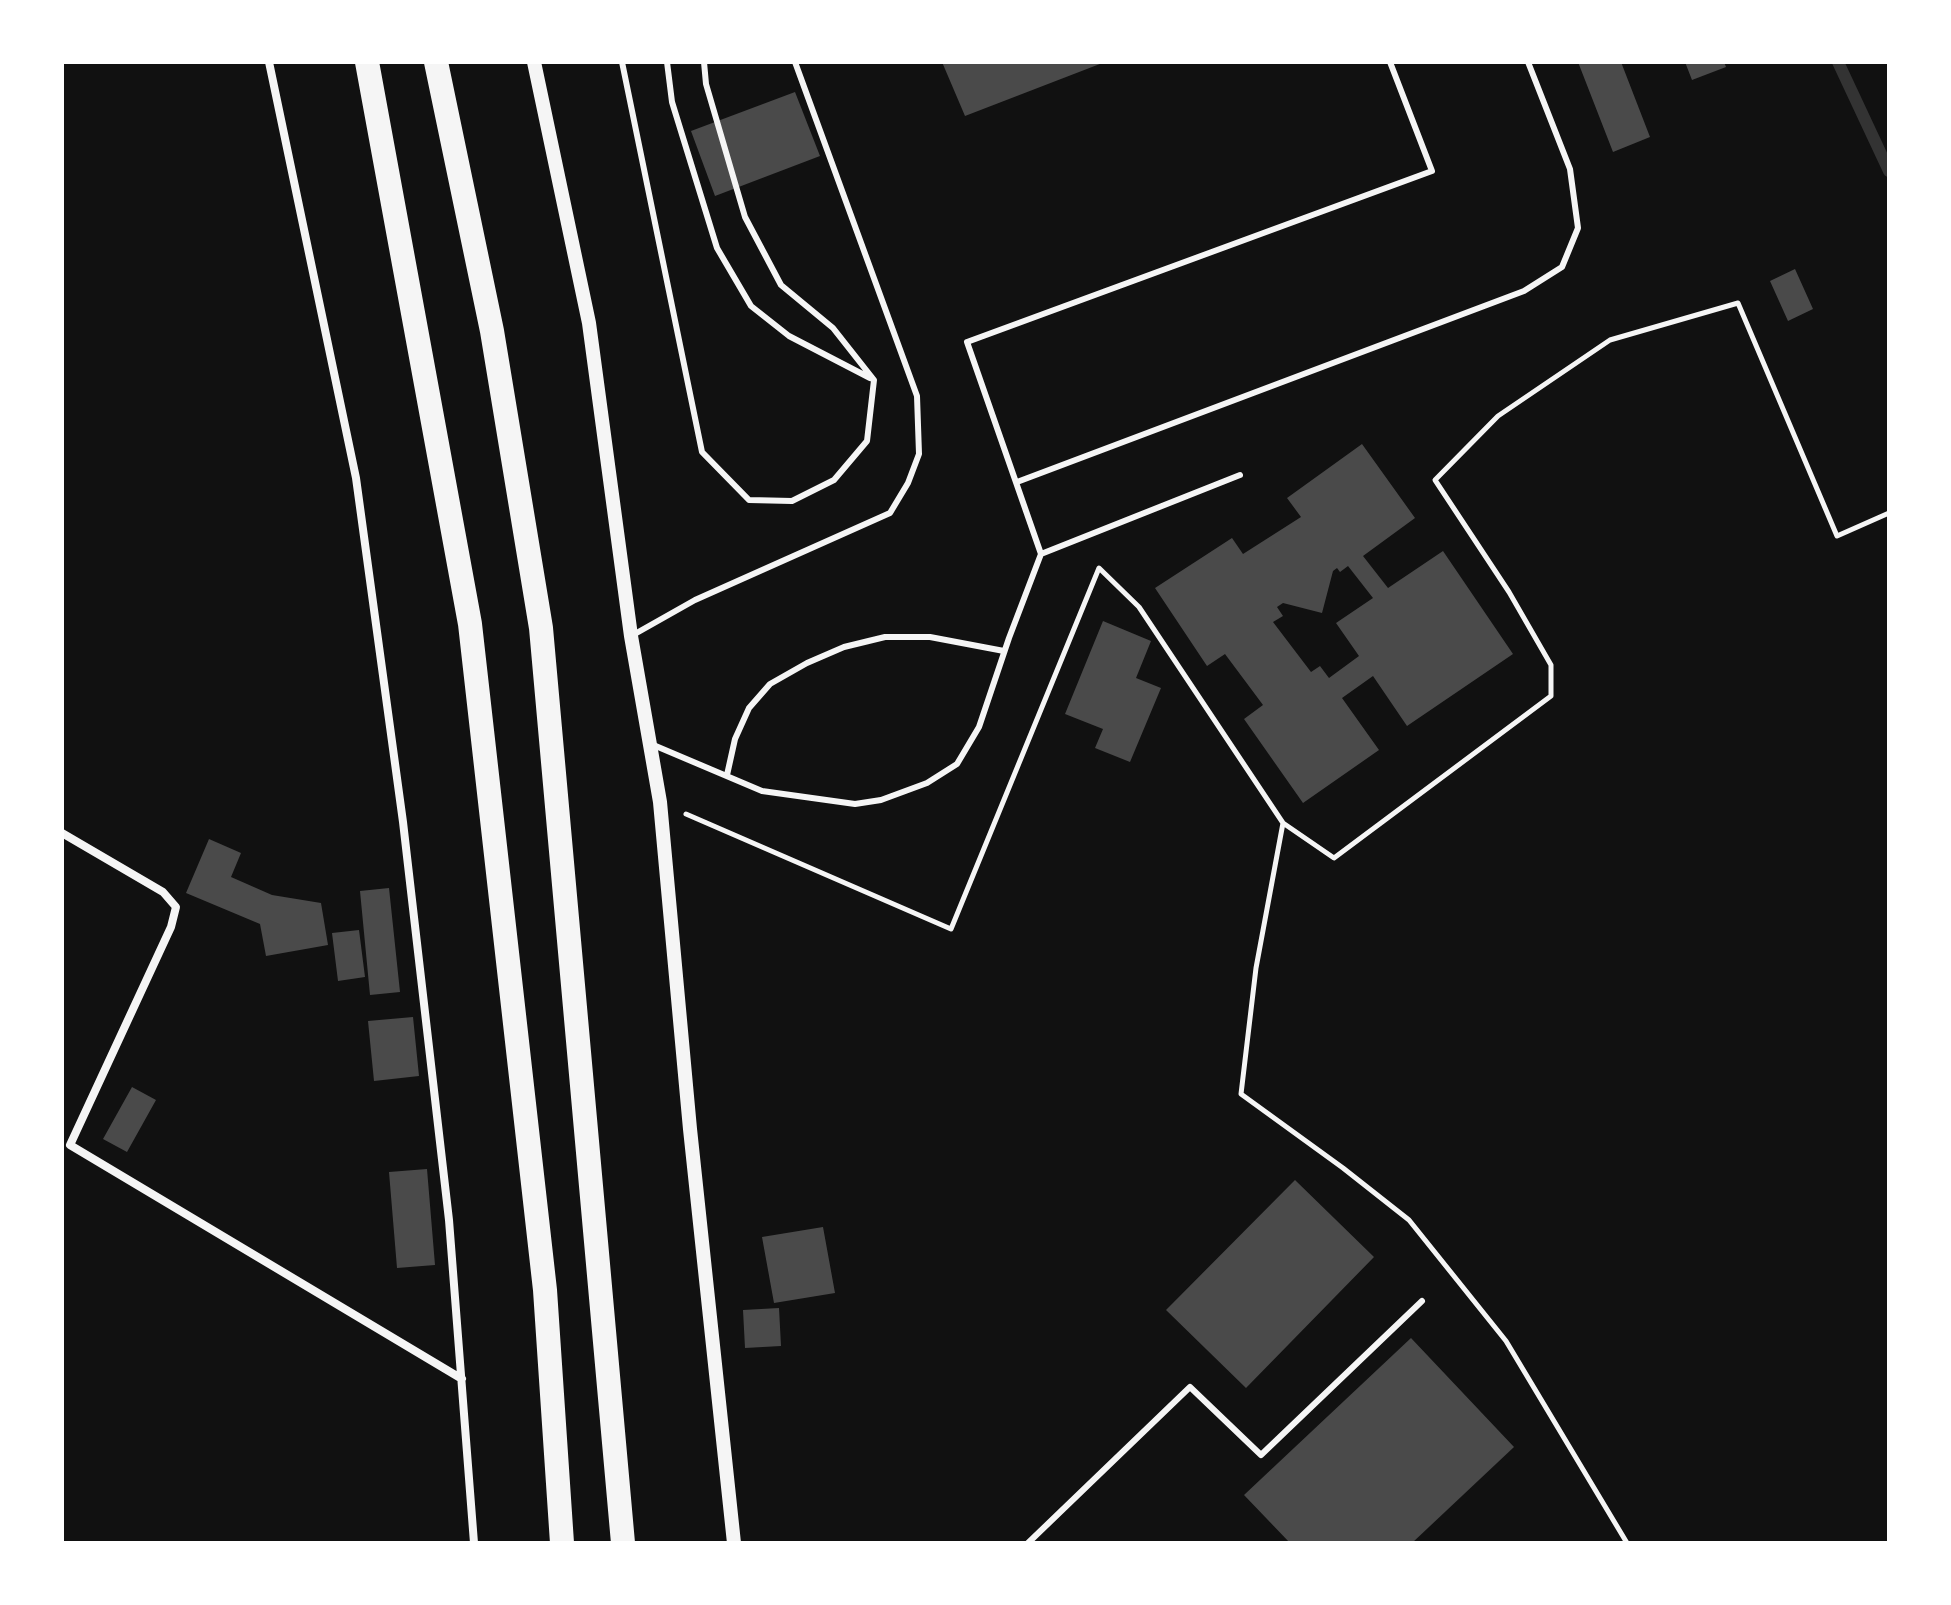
<!DOCTYPE html>
<html>
<head>
<meta charset="utf-8">
<style>
  body { margin:0 }
  #map { position:relative; width:1951px; height:1605px; overflow:hidden; background:#111; font-family:"Varela Round",sans-serif }
  canvas { display:block }
  .frame { position:absolute; inset:0; border:64px solid #fff; pointer-events:none }
</style>
</head>
<body>
<div id="map">
<canvas width="1951" height="1605"></canvas>
<div class="frame"></div>
</div>
<script>
const ctx = document.querySelector('canvas').getContext('2d');
ctx.lineJoin = 'round';
const shape = rows => new Path2D(rows.map(r => 'M' + r).join(''));
function stroke(path, color, width, dash) { ctx.strokeStyle = color; ctx.lineWidth = width; ctx.lineCap = dash ? 'butt' : 'round'; ctx.setLineDash(dash || []); ctx.stroke(path); }
function fill(path, color) { ctx.fillStyle = color; ctx.fill(path, 'evenodd'); }
stroke(shape([
  [1838,62,1889,171]
]), '#333', 12);
fill(shape([
  [942,62,1105,62,965,116],
  [1578,62,1621,62,1650,137,1613,152],
  [1685,62,1724,62,1726,67,1692,80],
  [795,92,820,156,715,196,691,131],
  [1795,269,1813,309,1788,321,1770,281],
  [1362,444,1415,518,1363,556,1388,588,1443,551,1513,654,1407,726,1373,676,1342,698,1379,750,1303,803,1244,719,1263,705,1225,654,1207,666,1155,588,1232,538,1243,554,1301,517,1287,498],
  [1348,566,1373,598,1336,623,1359,656,1329,678,1320,666,1311,672,1273,622,1283,616,1277,607,1283,603,1322,613,1333,571,1337,568,1340,572],
  [1103,621,1151,641,1136,678,1161,688,1130,762,1095,748,1103,729,1065,714],
  [209,839,241,853,231,877,272,895,321,903,328,945,266,956,260,924,186,893],
  [389,888,400,992,370,995,360,891],
  [359,930,365,977,338,981,332,933],
  [413,1017,419,1076,374,1081,368,1021],
  [132,1087,156,1100,127,1152,103,1139],
  [427,1169,435,1265,397,1268,389,1172],
  [1295,1180,1374,1257,1246,1388,1166,1310],
  [823,1227,835,1293,774,1303,762,1237],
  [779,1308,781,1346,745,1348,743,1310],
  [1411,1338,1514,1447,1412,1543,1290,1543,1244,1495]
]), '#4a4a4a');
stroke(shape([
  [686,814,951,929,1099,568,1139,607,1283,823,1334,858,1551,696,1551,665,1509,592,1435,480,1498,416,1610,340,1738,303,1837,536,1889,513],
  [1283,823,1256,968,1241,1094,1343,1168,1409,1220,1506,1341,1627,1543]
]), '#f5f5f5', 5);
stroke(shape([
  [622,62,702,452,749,500,792,501,834,480,867,441,874,380,833,328,781,285,745,217,706,84,704,62],
  [667,62,672,102,717,248,751,306,789,336,870,378],
  [1017,482,1524,291,1562,267,1578,228,1570,169,1528,62],
  [1041,554,1240,475],
  [633,635,695,600,890,513,908,483,919,454,917,396,795,62],
  [651,744,762,791,855,804,881,800,927,783,957,764,979,727,1009,638,1041,554,967,342,1432,171,1390,62],
  [727,775,735,739,749,708,770,684,807,663,844,647,885,637,930,637,1004,651],
  [1028,1543,1190,1387,1261,1455,1422,1301]
]), '#f5f5f5', 6);
stroke(shape([
  [269,62,356,478,403,822,449,1220,474,1543],
  [62,833,163,892,176,907,171,927,70,1145,462,1379]
]), '#f5f5f5', 8);
stroke(shape([
  [534,62,589,323,631,636,660,802,690,1129,734,1543]
]), '#f5f5f5', 14);
stroke(shape([
  [367,62,470,624,545,1290,562,1543],
  [436,62,492,331,541,628,623,1543]
]), '#f5f5f5', 24);
</script>
</body>
</html>
